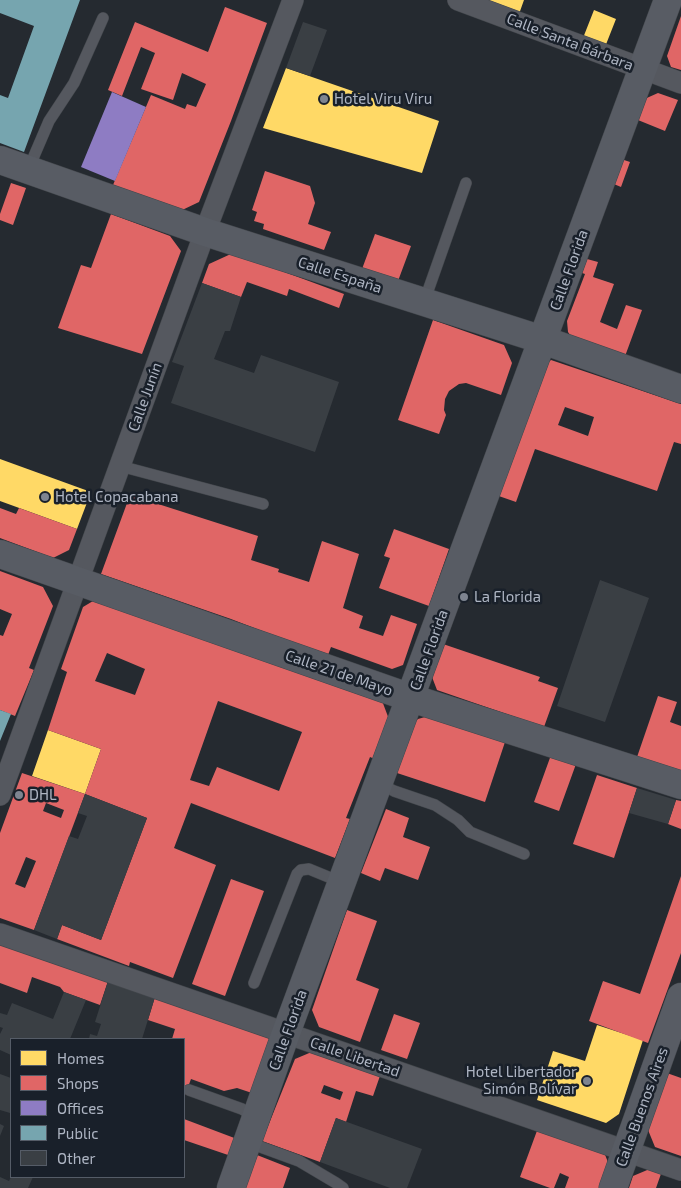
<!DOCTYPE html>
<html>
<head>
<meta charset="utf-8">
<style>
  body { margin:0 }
  #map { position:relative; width:681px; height:1188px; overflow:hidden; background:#252a30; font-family:"Exo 2",sans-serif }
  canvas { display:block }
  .legend { position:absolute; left:10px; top:1038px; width:175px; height:140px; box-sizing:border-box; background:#19202a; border:1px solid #555c67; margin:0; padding:6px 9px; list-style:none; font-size:15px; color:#aeb5c3 }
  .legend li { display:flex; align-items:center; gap:10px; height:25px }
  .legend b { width:25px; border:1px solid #555c67 }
</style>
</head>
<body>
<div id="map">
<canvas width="681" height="1188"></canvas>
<ul class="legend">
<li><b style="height:14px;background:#ffd966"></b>Homes</li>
<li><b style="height:14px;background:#e06666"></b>Shops</li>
<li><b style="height:14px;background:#8e7cc3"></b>Offices</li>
<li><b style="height:14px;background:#76a5af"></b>Public</li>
<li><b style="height:14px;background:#3a3f44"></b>Other</li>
</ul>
</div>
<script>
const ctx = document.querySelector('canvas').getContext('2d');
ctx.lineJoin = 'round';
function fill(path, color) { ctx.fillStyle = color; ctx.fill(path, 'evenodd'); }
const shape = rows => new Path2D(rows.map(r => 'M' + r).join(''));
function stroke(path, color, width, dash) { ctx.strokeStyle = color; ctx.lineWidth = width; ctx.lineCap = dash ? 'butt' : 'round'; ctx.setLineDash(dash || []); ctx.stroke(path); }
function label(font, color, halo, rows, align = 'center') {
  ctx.font = font + ' "Exo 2",sans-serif'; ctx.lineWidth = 5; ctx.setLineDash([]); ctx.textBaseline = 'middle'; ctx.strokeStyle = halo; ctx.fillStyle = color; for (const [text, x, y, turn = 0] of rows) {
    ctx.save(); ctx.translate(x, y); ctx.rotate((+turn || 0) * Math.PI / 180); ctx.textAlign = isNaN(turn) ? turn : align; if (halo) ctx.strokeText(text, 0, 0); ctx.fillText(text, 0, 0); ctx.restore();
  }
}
fill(shape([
  [481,0,524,0,519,14],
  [594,10,616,19,605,47,583,38],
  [286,68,439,121,422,173,263,128],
  [0,459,91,492,77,529,0,501],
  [48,730,101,749,85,794,32,776],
  [597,1025,643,1040,619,1114,606,1123,537,1100,553,1051,585,1061]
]), '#ffd966');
fill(shape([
  [225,7,267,23,231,121,199,202,178,212,113,185,151,95,185,109,187,104,196,107,206,84,182,73,173,100,141,89,155,53,141,47,122,96,108,90,135,22,208,52],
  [681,16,681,70,671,67,667,56],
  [658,93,678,100,665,131,633,118,640,101],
  [618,158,630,162,621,187,609,182],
  [265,171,310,186,315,203,308,224,331,232,324,250,263,229,264,224,254,221,257,212,252,210],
  [11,183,26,188,13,225,0,220,0,214],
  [111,214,170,236,181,251,142,354,58,328,81,265,91,268],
  [375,234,411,246,398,281,362,269],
  [233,253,344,294,339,308,289,289,287,296,247,282,241,297,202,283,209,264],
  [587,259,598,262,593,277,614,284,600,322,617,329,626,305,642,310,624,359,575,342,568,332,567,321,585,274,582,273],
  [433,320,504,345,512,363,501,395,466,383,459,384,449,391,445,399,444,410,446,415,439,434,398,420],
  [551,360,681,404,681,444,674,442,657,491,535,449,516,502,493,494,544,366],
  [565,407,594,417,588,436,558,425],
  [130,495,258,536,251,560,279,569,278,572,309,582,322,541,359,554,343,608,363,616,359,628,383,636,391,615,417,624,403,665,392,669,331,647,328,655,290,642,231,619,101,574],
  [0,508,16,514,19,508,77,529,69,550,53,558,0,538],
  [394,529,449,549,429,606,379,588,390,558,384,556],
  [0,571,43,587,53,606,29,668,34,670,15,716,0,710,0,635,3,636,12,614,0,609],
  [98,598,381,698,390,722,377,760,370,757,346,818,350,819,335,858,191,803,174,848,216,865,173,978,130,962,129,966,57,939,62,925,101,940,147,818,85,794,101,749,48,730,67,672,61,669,83,607],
  [107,653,145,669,135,695,95,681],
  [218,701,302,732,279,791,217,767,209,786,190,780],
  [443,644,540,677,538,681,558,688,544,727,437,690,432,677],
  [658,696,677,702,670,722,681,726,681,775,636,760],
  [432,715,506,739,485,802,397,773,412,724,418,719],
  [551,755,576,764,559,811,534,802],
  [22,773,85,794,34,930,0,918,0,833],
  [46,803,64,810,61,818,43,811],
  [26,857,36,861,25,888,15,884],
  [597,775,637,788,614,858,573,844],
  [676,800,681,801,681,829,668,824],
  [386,809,409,818,403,837,430,847,418,880,385,868,380,881,361,873],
  [681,876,681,953,648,1043,589,1021,603,981,640,994],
  [231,879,264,891,225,996,192,984],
  [347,910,377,921,356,980,379,989,360,1042,319,1027,312,1010],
  [0,942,108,981,100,1005,64,992,60,987,32,977,27,993,0,983],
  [155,997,267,1035,274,1044,255,1094,237,1088,224,1091,191,1079,184,1098,184,1039,172,1039,175,1029,148,1020],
  [394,1014,420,1023,407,1059,381,1050],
  [314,1051,381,1073,373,1096,356,1091,346,1122,336,1118,320,1162,262,1141,295,1059],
  [324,1085,343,1092,340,1100,321,1093],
  [664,1072,681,1078,681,1156,655,1147,646,1125],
  [184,1119,237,1139,231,1156,184,1140],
  [538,1128,604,1152,609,1165,600,1188,565,1188,569,1177,560,1173,554,1188,550,1188,520,1177],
  [257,1155,290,1168,283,1188,245,1188],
  [652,1168,662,1171,656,1188,629,1188,633,1176]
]), '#e06666');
fill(shape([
  [112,92,146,107,115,181,81,167]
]), '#8e7cc3');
fill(shape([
  [0,0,80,0,24,152,0,143,0,95,8,98,34,26,0,13],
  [0,710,11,714,0,741]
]), '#76a5af');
fill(shape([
  [303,22,327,30,310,76,286,68],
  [202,283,241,297,230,331,225,331,214,359,254,373,261,355,339,382,315,452,171,403,184,366,172,362],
  [600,580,649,598,605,722,557,706],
  [637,788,676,800,668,824,629,813],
  [85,794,147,818,101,940,62,925,57,939,34,930,69,836,78,839,87,816,78,813],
  [108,981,155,997,142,1039,89,1039,90,1034,97,1036,101,1024,95,1022],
  [64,992,86,1000,70,1039,11,1039,11,1055,0,1050,0,1034,3,1028,0,1027,0,1013,7,1015,12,1003,53,1019],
  [0,1074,11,1078,11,1109,10,1113,0,1110],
  [336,1118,422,1149,407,1188,390,1188,320,1162],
  [0,1124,4,1126,0,1136],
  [0,1177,9,1181,11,1177,33,1177,28,1188,0,1188]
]), '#3a3f44');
const lane = shape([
  [30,171,34,156,49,121,74,83,103,18],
  [424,302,466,183],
  [120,466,263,504],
  [379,783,394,791,435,805,458,820,470,832,524,854],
  [254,983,297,874,301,870,309,869,343,883],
  [189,1090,242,1109,256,1118],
  [247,1142,299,1161,336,1183,343,1188]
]);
const street = shape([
  [458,0,681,83],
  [0,795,205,232,293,0],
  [0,934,681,1170]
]);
const secondary = shape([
  [0,160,205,232,543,340,681,389],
  [0,554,411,698,681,785],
  [231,1188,286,1033,668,0],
  [613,1188,681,997]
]);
stroke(lane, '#42464b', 12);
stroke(street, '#42464b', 22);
stroke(secondary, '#42464b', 29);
stroke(lane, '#55585f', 11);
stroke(street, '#55585f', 21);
stroke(secondary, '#585c64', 28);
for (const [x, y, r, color] of [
  [324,99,5,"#7e8490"],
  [45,497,5,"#7e8490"],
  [464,597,5,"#7e8490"],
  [19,795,5,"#7e8490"],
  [587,1081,5,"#7e8490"]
]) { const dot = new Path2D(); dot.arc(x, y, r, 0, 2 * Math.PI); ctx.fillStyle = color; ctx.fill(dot); stroke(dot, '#19202a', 2); }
label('15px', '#aeb5c3', '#19202a', [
  ["Calle Santa Bárbara",570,42,21],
  ["Calle Florida",569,270,-70],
  ["Calle España",340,275,18],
  ["Calle Junín",145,397,-70],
  ["Calle Florida",429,650,-70],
  ["Calle 21 de Mayo",339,673,19],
  ["Calle Florida",288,1030,-70],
  ["Calle Libertad",355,1057,19],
  ["Calle Buenos Aires",642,1107,-70]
]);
label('15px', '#aeb5c3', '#19202a', [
  ["Hotel Viru Viru",334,99],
  ["Hotel Copacabana",55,497],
  ["La Florida",474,597],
  ["DHL",29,795],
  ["Hotel Libertador",577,1072,"right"],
  ["Simón Bolívar",577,1089,"right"]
], 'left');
</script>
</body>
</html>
